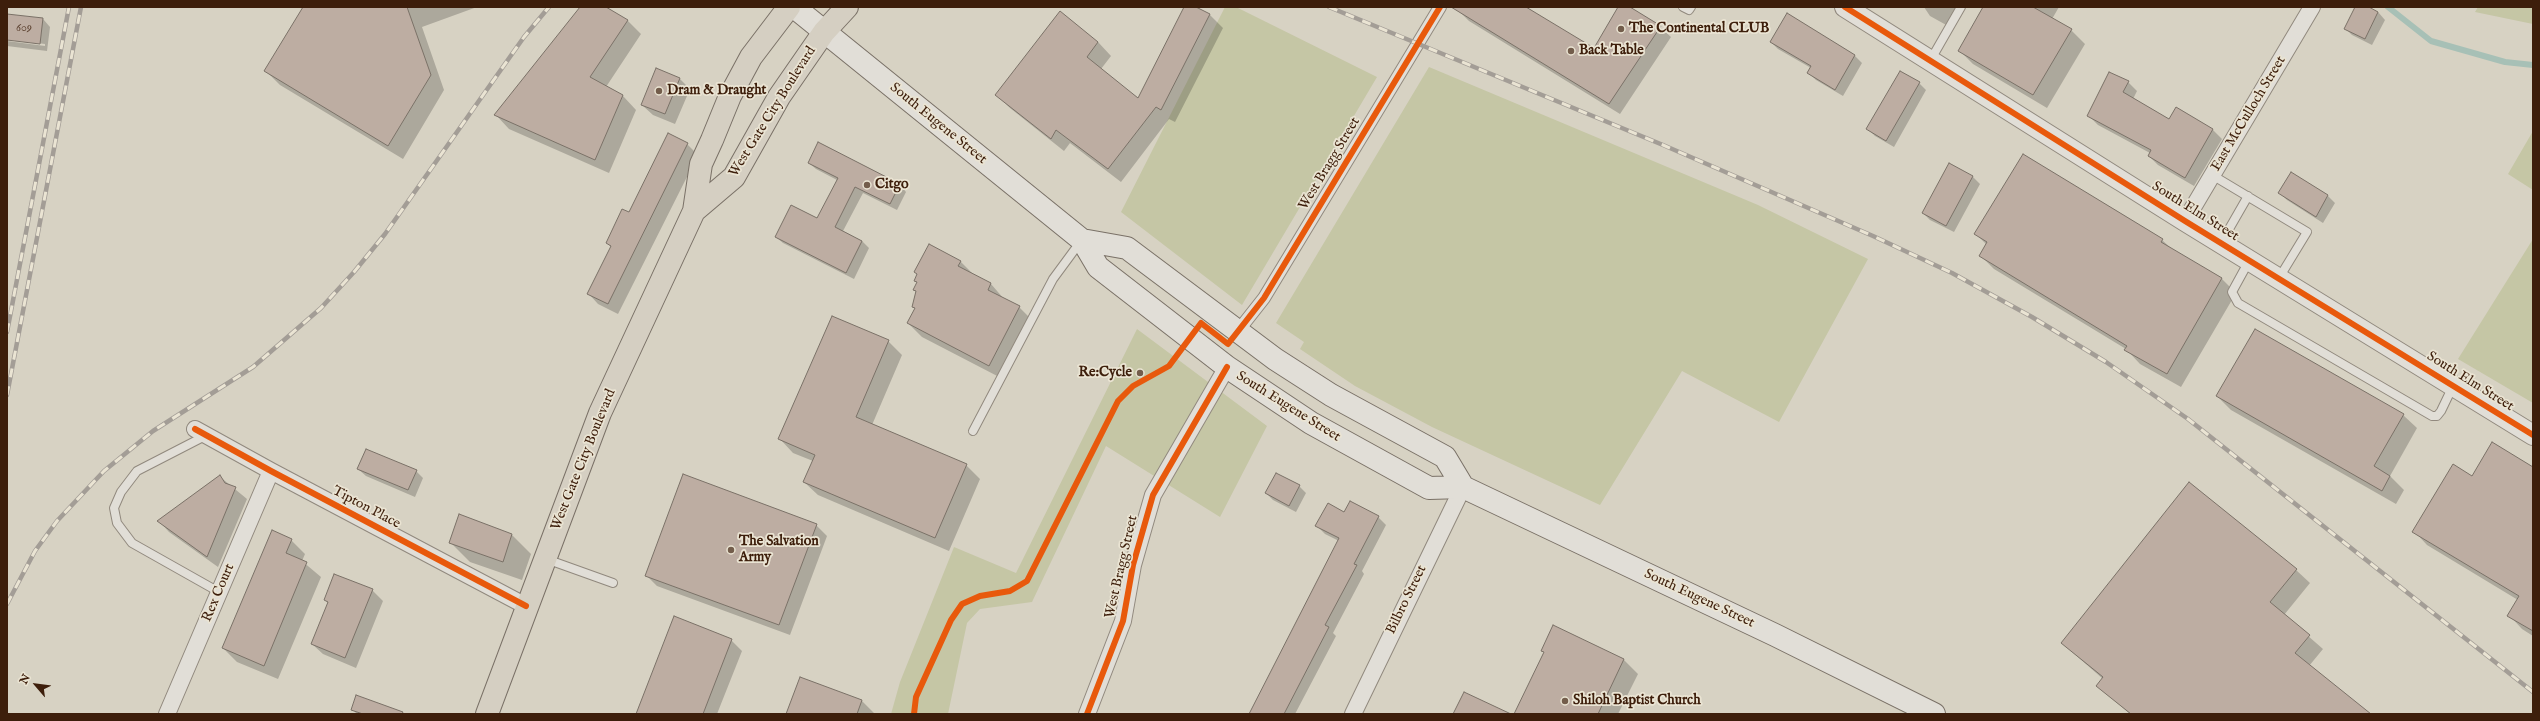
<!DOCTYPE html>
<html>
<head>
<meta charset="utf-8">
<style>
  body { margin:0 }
  #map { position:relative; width:2540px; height:721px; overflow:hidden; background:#d7d2c3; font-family:"IM FELL English",serif }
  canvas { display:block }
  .frame { position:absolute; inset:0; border:8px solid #3d1e0b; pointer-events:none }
  .north { position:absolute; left:16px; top:665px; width:40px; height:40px; -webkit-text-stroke:3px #eae4d3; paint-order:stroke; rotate:298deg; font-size:11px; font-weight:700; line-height:16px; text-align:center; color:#3d1e0b }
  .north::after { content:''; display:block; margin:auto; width:14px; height:18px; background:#3d1e0b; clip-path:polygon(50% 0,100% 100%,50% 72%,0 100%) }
</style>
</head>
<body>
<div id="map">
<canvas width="2540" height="721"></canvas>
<div class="frame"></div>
<div class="north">N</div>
</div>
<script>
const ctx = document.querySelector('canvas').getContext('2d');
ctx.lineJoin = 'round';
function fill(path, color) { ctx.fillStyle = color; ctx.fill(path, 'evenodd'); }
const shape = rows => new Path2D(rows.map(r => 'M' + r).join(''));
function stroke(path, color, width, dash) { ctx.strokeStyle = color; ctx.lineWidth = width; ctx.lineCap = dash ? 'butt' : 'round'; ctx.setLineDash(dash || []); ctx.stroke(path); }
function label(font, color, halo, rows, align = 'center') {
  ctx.font = font + ' "IM FELL English",serif'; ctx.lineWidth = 3.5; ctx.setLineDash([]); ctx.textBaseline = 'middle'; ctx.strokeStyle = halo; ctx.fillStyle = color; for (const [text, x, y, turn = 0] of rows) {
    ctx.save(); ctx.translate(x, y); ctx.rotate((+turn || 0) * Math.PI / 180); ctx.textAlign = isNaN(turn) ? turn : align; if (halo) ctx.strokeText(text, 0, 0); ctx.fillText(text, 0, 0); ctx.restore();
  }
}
fill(shape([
  [1225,7,1236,7,1377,77,1242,305,1121,212],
  [2478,7,2533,7,2533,24,2475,12],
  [1429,67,1758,205,1868,259,1779,422,1682,371,1600,505,1432,427,1355,386,1300,349,1304,342,1276,323],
  [2533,131,2533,190,2508,174],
  [2533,239,2533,403,2458,359],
  [1137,329,1267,426,1220,517,1106,446,1032,602,980,609,967,623,948,714,891,714,900,682,954,547,1016,573]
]), '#c5c6a5');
fill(shape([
  [304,7,477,7,422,27,444,90,403,159,280,85,266,71],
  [582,7,604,7,627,20,641,34,606,87,623,96,636,110,609,173,509,129,496,115],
  [1185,7,1194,7,1210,15,1223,28,1175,122,1169,119,1121,182,1070,143,1064,151,1010,108,997,95,1098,42,1111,56,1101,69,1139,99],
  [1460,7,1524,7,1594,49,1620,7,1629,7,1660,27,1671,37,1620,114,1469,21,1458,10],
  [1924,7,1959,7,1948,26,1930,16],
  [1984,7,2059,7,2052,19,2071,30,2085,44,2047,108,1973,64,1959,50],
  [2356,7,2366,7,2378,12,2385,20,2372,45,2352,35,2345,28],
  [7,15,43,19,50,27,47,51,7,46,7,41,45,46,45,44,7,39],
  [1787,15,1855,56,1862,63,1843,96,1816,80,1809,73,1811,68,1778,49,1771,42],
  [1901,72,1919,83,1926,90,1894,147,1875,136,1868,129],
  [679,78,690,89,675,124,653,115,642,105],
  [2128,82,2137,91,2133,99,2170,120,2213,130,2222,139,2194,186,2158,165,2149,156,2150,153,2098,125,2089,116],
  [687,144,698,155,618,314,598,304,588,293,611,247,607,243],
  [809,163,900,185,906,192,897,210,863,193,843,231,862,241,869,248,854,279,783,243,776,237,818,219,837,180,816,169],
  [1950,164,1973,177,1980,184,1954,232,1930,220,1923,213],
  [2292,174,2328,196,2335,203,2323,223,2287,200,2280,193],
  [1975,233,2162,240,2173,250,2222,279,2236,293,2181,387,2140,364,2126,349,1994,269,1980,255,1987,245],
  [960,261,975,276,991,284,1004,299,1019,307,1033,321,1003,379,922,337,908,323,916,309,913,306,917,292,914,290,918,283,918,275,915,272],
  [888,341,902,355,872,425,966,465,980,479,949,551,818,495,804,482,813,461,793,453,780,439],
  [2217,396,2403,415,2417,428,2390,476,2404,490,2396,504,2231,410],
  [2533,468,2533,636,2522,629,2509,615,2518,600,2427,545,2414,531,2472,477],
  [358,469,416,471,423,478,415,497,366,476],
  [219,476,247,499,218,567,169,532,159,521],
  [1299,486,1306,493,1296,512,1273,500,1266,493],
  [1345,514,1378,517,1386,525,1362,571,1364,574,1333,633,1336,636,1295,714,1252,714,1339,541,1325,534,1317,526],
  [460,516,512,535,531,554,522,580,470,562,450,542],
  [816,525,827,536,790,635,657,586,646,575],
  [291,540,305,554,302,561,321,577,278,679,237,662,223,648],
  [2296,570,2310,583,2284,615,2323,649,2309,666,2370,714,2130,714,2098,686,2103,679,2062,643],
  [372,590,383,601,356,668,323,654,312,644,328,603,325,600],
  [1553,626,1624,660,1638,674,1618,714,1515,714,1545,653,1542,650],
  [731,640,742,651,717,714,637,714],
  [862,701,875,714,787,714],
  [352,709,393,714,357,714]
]), '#0003');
stroke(shape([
  [2388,7,2431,41,2505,62,2533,65]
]), '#a7c0b6', 6);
const building = shape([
  [303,7,407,7,431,75,388,146,264,71,303,7],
  [580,7,606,7,628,20,590,77,623,95,595,160,494,115,580,7],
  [1184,7,1196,7,1210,14,1161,110,1156,107,1108,169,1056,130,1051,139,995,95,1060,11,1098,42,1087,57,1138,98,1184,7],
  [1451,7,1526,7,1594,48,1618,7,1630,7,1661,26,1609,104,1451,7],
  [1983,7,2033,7,2072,29,2033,95,1958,51,1983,7],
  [2355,7,2369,7,2378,12,2365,39,2344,29,2355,7],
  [1787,13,1855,55,1835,90,1807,73,1811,66,1770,42,1787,13],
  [7,14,43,18,40,44,7,40,7,14],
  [656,68,680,78,665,114,641,105,656,68],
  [1900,71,1920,82,1886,141,1866,129,1900,71],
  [2109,72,2129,81,2123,92,2169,119,2176,107,2213,129,2185,178,2148,156,2151,150,2087,116,2109,72],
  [668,133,688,143,608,304,587,294,611,246,606,243,622,209,629,212,668,133],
  [818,142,900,184,890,204,855,187,835,227,862,241,846,273,775,237,791,205,817,218,838,178,808,163,818,142],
  [2023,154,2163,239,2161,242,2222,278,2167,374,2124,350,2127,346,1979,256,1987,242,1974,234,2023,154],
  [1949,163,1973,176,1946,226,1922,213,1949,163],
  [2291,172,2328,195,2316,217,2278,193,2291,172],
  [929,244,961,261,958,266,991,283,988,290,1020,306,989,366,907,323,915,308,912,307,916,291,913,290,917,282,914,281,917,274,914,272,929,244],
  [832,316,889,340,856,417,967,464,935,538,803,482,815,455,778,439,832,316],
  [2255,329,2404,414,2374,466,2390,476,2382,491,2216,396,2255,329],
  [2492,442,2533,467,2533,631,2507,616,2519,596,2412,532,2453,464,2472,476,2492,442],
  [366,449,417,470,408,490,357,469,366,449],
  [1276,473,1300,485,1289,506,1265,493,1276,473],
  [683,474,817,524,779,625,645,576,683,474],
  [220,475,225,483,236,487,207,557,157,521,220,475],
  [2189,482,2297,569,2270,602,2310,635,2295,653,2371,714,2131,714,2096,686,2103,677,2061,643,2189,482],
  [1350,501,1379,516,1354,564,1357,565,1325,625,1329,627,1284,714,1249,714,1339,538,1315,526,1328,503,1344,512,1350,501],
  [459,514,512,534,503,562,449,543,459,514],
  [272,530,292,539,286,553,307,562,264,666,222,648,272,530],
  [334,574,373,589,345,658,311,644,328,602,324,600,334,574],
  [674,616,732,639,703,714,636,714,674,616],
  [1553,625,1624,659,1598,714,1514,714,1544,652,1541,651,1553,625],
  [800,677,862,700,857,714,786,714,800,677],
  [1464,692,1511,714,1453,714,1464,692],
  [356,695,403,712,402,714,363,714,351,710,356,695]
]);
fill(building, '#bdada2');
stroke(building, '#7a7167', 1);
const service = shape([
  [1683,7,1689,10,1691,7],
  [1930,61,1961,7],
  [2212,175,2307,232,2279,278],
  [2221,243,2248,196],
  [2249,261,2232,292,2238,303,2432,416,2437,416,2441,411,2453,386],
  [973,431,1053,279,1081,241],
  [207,435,137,471,121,492,114,508,117,523,132,543,219,592],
  [546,559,613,583]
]);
const pedestrian = shape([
  [1238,331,1264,298,1440,7]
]);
const minor = shape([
  [2185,221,2312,7],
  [195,429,271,471,526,606],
  [167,714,271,471],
  [1087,714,1123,621,1133,565,1153,495,1227,367],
  [1353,714,1463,487]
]);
const tertiary = shape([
  [1845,7,2185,221,2533,435]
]);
const secondary = shape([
  [794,7,1082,240,1098,267,1227,367,1311,423,1429,488,1463,487,1775,635,1934,714],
  [1082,240,1127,248,1275,359,1331,395,1445,457,1463,487]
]);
const primary = shape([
  [694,211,734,177,779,97,824,32,847,7],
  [487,714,600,413,694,211,701,164,712,140,730,96,751,57,789,7]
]);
stroke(service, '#91897e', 10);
stroke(pedestrian, '#91897e', 14);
stroke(minor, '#91897e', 18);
stroke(tertiary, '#91897e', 22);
stroke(secondary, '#7a7167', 24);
stroke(primary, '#7a7167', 24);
stroke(service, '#e1ded7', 8);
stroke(pedestrian, '#e1ded7', 12);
stroke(minor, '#e1ded7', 16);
stroke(tertiary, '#e1ded7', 20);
stroke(secondary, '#e1ded7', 22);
stroke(primary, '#d5cfc2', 22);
const rail = shape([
  [1329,7,1663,145,1873,236,1952,273,2032,317,2106,362,2188,419,2533,692],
  [7,332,69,7],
  [7,395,81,7],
  [7,604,35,551,57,521,104,471,153,431,253,367,321,308,354,272,385,234,524,37,549,7]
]);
stroke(rail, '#a39d96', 4.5);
stroke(rail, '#eae4d3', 3, [9]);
stroke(shape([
  [1845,7,2185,221,2533,435],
  [195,429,271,471,526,606],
  [914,714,916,697,951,620,962,604,980,596,1010,591,1027,581,1118,401,1133,386,1169,366,1201,323,1228,344,1264,298,1440,7],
  [1087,714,1123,621,1133,565,1153,495,1227,367]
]), '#e8590c', 6);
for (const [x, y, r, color] of [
  [1621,29,4,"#735d4b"],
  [1571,51,4,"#735d4b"],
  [659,91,4,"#735d4b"],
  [867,185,4,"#735d4b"],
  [1140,373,4,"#735d4b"],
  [731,550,4,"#735d4b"],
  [1565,701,4,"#735d4b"]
]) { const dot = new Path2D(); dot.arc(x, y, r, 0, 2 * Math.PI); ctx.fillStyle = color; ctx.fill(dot); stroke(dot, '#eae4d3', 1.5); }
label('12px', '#5d4231', null, [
  ["609",24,29]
]);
label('bold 14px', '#3d1e0b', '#eae4d3', [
  ["The Continental CLUB",1629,29],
  ["Back Table",1579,51],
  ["Dram & Draught",667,91],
  ["Citgo",875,185],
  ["Re:Cycle",1132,373,"right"],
  ["The Salvation",739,542],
  ["Army",739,558],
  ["Shiloh Baptist Church",1573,701]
], 'left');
label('14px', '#3d1e0b', '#eae4d3', [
  ["West Gate City Boulevard",773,112,-58],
  ["East McCulloch Street",2249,114,-59],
  ["South Eugene Street",938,124,39],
  ["West Bragg Street",1330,164,-59],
  ["South Elm Street",2195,212,32],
  ["South Elm Street",2470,382,32],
  ["South Eugene Street",1288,407,32],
  ["West Gate City Boulevard",584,460,-68],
  ["Tipton Place",366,508,28],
  ["West Bragg Street",1122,567,-77],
  ["Rex Court",219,593,-67],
  ["South Eugene Street",1699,599,25],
  ["Bilbro Street",1407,600,-64]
]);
</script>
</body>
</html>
